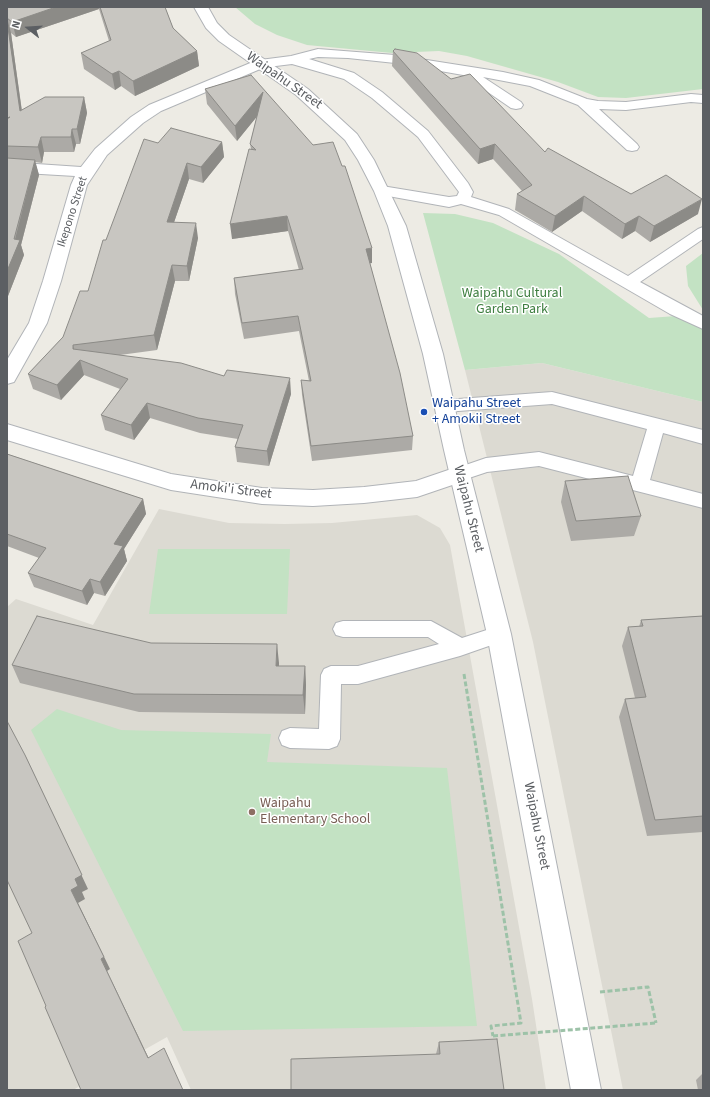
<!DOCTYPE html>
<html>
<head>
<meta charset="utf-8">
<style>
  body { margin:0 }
  #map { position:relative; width:710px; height:1097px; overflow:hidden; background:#edebe4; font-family:"Source Sans 3",sans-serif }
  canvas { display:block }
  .frame { position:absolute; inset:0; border:8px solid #5c5f63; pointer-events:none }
  .north { position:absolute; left:8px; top:8px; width:40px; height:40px; -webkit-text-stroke:3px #fff; paint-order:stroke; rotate:287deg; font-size:11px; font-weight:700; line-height:16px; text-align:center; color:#5c5f63 }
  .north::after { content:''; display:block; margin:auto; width:14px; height:18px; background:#5c5f63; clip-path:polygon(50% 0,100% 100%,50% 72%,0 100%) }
</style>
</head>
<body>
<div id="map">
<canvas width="710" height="1097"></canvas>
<div class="frame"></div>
<div class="north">N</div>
</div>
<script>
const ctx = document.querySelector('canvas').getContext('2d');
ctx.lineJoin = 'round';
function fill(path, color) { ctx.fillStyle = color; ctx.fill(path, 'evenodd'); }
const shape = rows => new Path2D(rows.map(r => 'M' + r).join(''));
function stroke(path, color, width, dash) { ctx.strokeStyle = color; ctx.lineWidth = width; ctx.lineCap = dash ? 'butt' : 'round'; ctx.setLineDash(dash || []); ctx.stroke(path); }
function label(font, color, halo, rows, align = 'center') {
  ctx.font = font + ' "Source Sans 3",sans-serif'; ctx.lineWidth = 3; ctx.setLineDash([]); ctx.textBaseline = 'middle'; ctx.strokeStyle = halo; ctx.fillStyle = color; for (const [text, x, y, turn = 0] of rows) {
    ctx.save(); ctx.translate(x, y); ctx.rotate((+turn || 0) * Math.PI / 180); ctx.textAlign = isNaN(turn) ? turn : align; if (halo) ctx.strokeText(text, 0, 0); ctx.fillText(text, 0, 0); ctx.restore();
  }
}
fill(shape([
  [542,363,703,402,703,1090,623,1090,533,642,465,370],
  [159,509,229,523,285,524,332,523,417,515,440,528,450,545,532,999,546,1090,191,1090,167,1037,73,1090,7,1090,7,607,16,599,93,625]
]), '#dcdad2');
fill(shape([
  [235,7,703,7,703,89,626,98,598,97,558,82,467,56,439,51,392,53,307,45,277,35,255,24],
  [423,213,455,214,493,223,559,254,649,318,703,314,703,402,542,363,465,370],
  [703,253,703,310,688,286,686,266],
  [158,549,290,549,287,614,149,614],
  [57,709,121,730,271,734,267,762,447,768,477,1026,183,1031,31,730]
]), '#c3e2c3');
const lane = shape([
  [318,49,395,55,503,72,539,80,587,99,598,101,626,102,691,94,703,95,703,103,691,102,626,110,599,109,637,144,639,147,637,150,632,151,627,150,578,105,530,86,483,77,521,102,523,105,521,108,516,109,511,108,463,75,395,63,348,58,318,57,309,59,354,73,382,92,428,131,468,183,473,192,471,197,509,209,628,276,698,229,703,227,703,239,640,282,703,316,703,329,670,314,499,215,461,204,449,207,377,194,375,191,377,188,382,186,449,197,457,196,459,192,418,137,372,98,344,79,292,64,260,68,255,67,253,64,255,61,260,60,291,56,318,49],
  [552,392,703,430,703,444,663,433,650,480,703,494,703,508,539,466,487,472,460,481,454,479,451,474,454,469,486,458,539,452,633,476,647,429,552,404,445,412,439,410,436,406,439,402,445,400,552,392],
  [343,621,431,621,462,638,499,626,506,628,509,634,506,640,460,656,358,684,341,684,340,739,337,746,329,749,290,748,282,745,279,738,282,731,290,728,319,729,321,675,324,669,331,666,358,666,439,644,428,637,343,637,336,635,333,629,336,623,343,621]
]);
const street = shape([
  [260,59,265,61,268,64,265,67,161,111,143,123,107,155,87,185,61,281,47,323,14,382,7,384,7,360,29,323,43,281,71,185,75,176,7,172,7,162,81,167,95,149,131,117,149,105,260,59],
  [7,424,171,474,262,488,313,490,364,487,416,481,460,466,467,468,470,474,467,480,417,497,364,503,313,506,262,504,171,490,7,440,7,424]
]);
const secondary = shape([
  [194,7,208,7,217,23,229,35,308,89,357,134,374,160,406,226,443,354,464,450,511,634,601,1090,571,1090,487,634,444,450,423,354,388,226,374,191,358,160,345,140,296,95,219,41,206,28,194,7]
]);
stroke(lane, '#b1b4b8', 2);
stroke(street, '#b1b4b8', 2);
stroke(secondary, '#b0b3b7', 2);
stroke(shape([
  [464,674,521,1023,491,1026,493,1036],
  [600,992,648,987,656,1023]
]), '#9dc2a8', 3, [5, 2.5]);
fill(lane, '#fff');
fill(street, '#fff');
fill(secondary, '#fff');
stroke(shape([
  [493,1036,656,1023]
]), '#9dc2a8', 3, [5, 2.5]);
fill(shape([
  [7,7,165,7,173,28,197,51,199,66,135,96,121,86,115,90,84,69,81,53,109,41,99,9,16,37,11,33,22,111,84,97,87,113,80,144,76,144,74,152,44,152,42,163,35,162,39,175,21,245,24,255,8,296,7,296],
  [393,51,545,152,631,194,698,214,650,242,635,231,622,239,582,211,552,232,515,210,517,194,522,191,493,159,478,164,392,66],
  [251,75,372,263,370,263,413,436,412,450,312,461,302,395,301,380,309,381,299,331,244,339,235,294,234,278,299,270,288,231,232,239,251,149,250,144,257,116,237,141,207,104,205,89],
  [222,142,224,157,203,183,189,179,174,222,198,238,189,281,175,281,157,350,120,355,224,376,291,394,269,466,237,462,235,447,238,439,200,433,150,418,134,440,105,430,101,415,120,389,84,375,61,400,33,389,28,374,63,337,88,291,106,240,158,143],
  [7,454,143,499,146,514,124,549,127,561,105,596,94,593,87,605,34,587,28,573,39,558,7,546],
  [565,481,641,516,634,536,571,541,561,502],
  [703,616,703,832,647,836,619,717,625,699,635,698,622,646,628,627,639,627,641,620],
  [151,643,279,663,279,666,305,666,306,685,305,714,139,712,20,683,12,665],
  [439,1042,504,1090,436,1054],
  [703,1073,703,1090,698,1090,696,1080]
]), '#acaaa6');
fill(shape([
  [56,7,98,7,99,9,16,37,12,22],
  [7,18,11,33,24,127,20,111,7,33],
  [197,51,199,66,135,96,133,81],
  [119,71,121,86,115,90,112,74],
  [263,92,264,108,237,141,235,126],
  [84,97,87,113,80,144,77,129],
  [72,129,76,144,74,152,71,137],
  [41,137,44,152,42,163,38,147],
  [222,142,224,157,203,183,201,167],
  [495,144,493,159,478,164,480,149],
  [35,160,39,175,21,245,24,255,8,296,7,293,7,271],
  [187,163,189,179,169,237,167,222],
  [584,196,582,211,552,232,555,216],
  [702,199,698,214,650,242,654,226],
  [287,216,288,231,232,239,230,224],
  [639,216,635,231,622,239,625,224],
  [196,223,198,238,189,281,187,266],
  [372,248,372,263,366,264,366,249],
  [172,265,175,281,157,350,154,335],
  [73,345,77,361,80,360,84,375,61,400,57,385,73,349],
  [290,378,291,394,269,466,267,451],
  [147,403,150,418,134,440,131,425],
  [143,499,146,514,124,549,127,561,105,596,100,582,114,544],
  [90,579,94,593,87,605,82,591],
  [277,644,279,663,278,685,276,666],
  [305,666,306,685,305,714,303,695],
  [25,755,88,889,82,892,85,899,78,903,110,969,107,971,153,1067,148,1058,101,959,71,890]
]), '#8c8b87');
const building = shape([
  [7,7,56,7,12,22,7,18,7,7],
  [100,7,165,7,173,28,197,51,133,81,119,71,112,74,81,53,111,40,100,7],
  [7,27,8,28,20,111,45,97,84,97,77,129,72,129,71,137,41,137,38,147,7,146,7,119,10,117,7,118,7,27],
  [395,49,417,53,451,79,470,74,545,152,548,148,631,194,666,175,702,199,654,226,639,216,625,224,584,196,555,216,517,194,532,185,495,144,480,149,393,51,395,49],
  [251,75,313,145,333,142,342,166,345,166,372,248,366,249,400,373,413,436,311,446,301,380,311,381,298,316,242,323,234,278,303,269,287,216,230,224,249,149,256,150,250,144,263,92,235,126,205,89,251,75],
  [171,128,222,142,201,167,187,163,167,222,196,223,187,266,172,265,154,335,73,345,73,349,181,363,224,376,227,370,290,378,267,451,235,447,243,425,198,418,147,403,131,425,101,415,128,379,80,360,57,385,28,374,63,337,80,291,88,291,103,240,106,240,144,139,158,143,171,128],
  [7,158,35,160,14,239,20,240,7,271,7,158],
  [7,454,143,499,114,544,123,546,100,582,90,579,82,591,28,573,46,548,7,534,7,454],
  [628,476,641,516,576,521,565,481,628,476],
  [37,616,151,643,277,644,276,666,305,666,303,695,134,694,12,665,37,616],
  [703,616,703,816,655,820,625,699,646,697,628,627,643,626,641,620,703,616],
  [7,721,25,755,82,875,75,879,78,886,71,890,104,957,101,959,148,1058,164,1048,183,1090,81,1090,45,1007,46,1006,18,941,32,933,7,880,7,721],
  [497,1039,504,1090,291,1090,291,1059,440,1054,439,1042,497,1039]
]);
fill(building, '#c8c6c1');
stroke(building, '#8c8b87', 1);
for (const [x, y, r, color] of [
  [424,412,4,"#1a4fb4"],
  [252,812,4,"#8d6e63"]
]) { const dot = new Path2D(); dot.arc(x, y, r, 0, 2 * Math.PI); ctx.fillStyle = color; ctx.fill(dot); stroke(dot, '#fff', 1.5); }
label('12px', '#5c5f63', '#fff', [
  ["Ikepono Street",73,212,-72]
]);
label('14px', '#5c5f63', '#fff', [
  ["Waipahu Street",284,81,35],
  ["Amoki'i Street",231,490,7],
  ["Waipahu Street",468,509,76],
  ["Waipahu Street",536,826,79]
]);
label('14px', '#3f7f41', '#fff', [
  ["Waipahu Cultural",512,294],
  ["Garden Park",512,310]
]);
label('14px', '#164399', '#fff', [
  ["Waipahu Street",432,404],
  ["+ Amokii Street",432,420]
], 'left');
label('14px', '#785e54', '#fff', [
  ["Waipahu",260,804],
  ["Elementary School",260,820]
], 'left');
</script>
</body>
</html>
